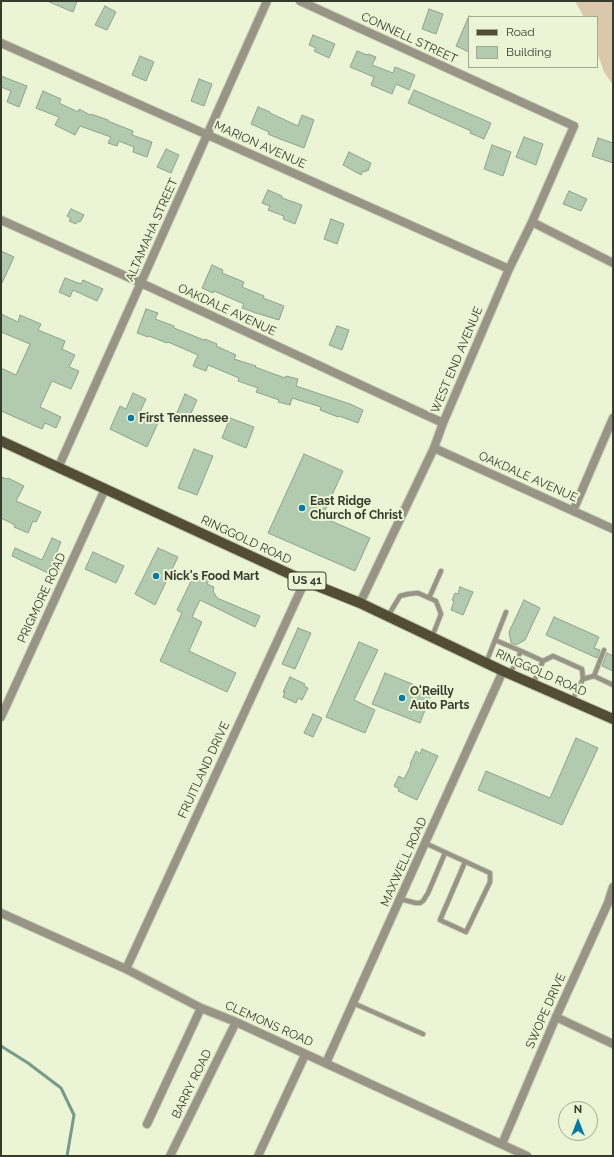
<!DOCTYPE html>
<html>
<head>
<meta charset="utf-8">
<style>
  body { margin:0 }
  #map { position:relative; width:614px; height:1157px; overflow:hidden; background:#ebf4d4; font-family:Raleway,sans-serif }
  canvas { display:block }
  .frame { position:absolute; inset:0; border:2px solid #373b2e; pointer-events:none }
  .legend { position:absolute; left:468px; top:16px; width:130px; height:52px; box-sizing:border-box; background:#ebf4d4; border:1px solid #a3aa92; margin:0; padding:5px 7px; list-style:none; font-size:12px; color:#373b2e }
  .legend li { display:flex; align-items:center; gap:8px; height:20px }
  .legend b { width:20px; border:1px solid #a3aa92 }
  .north { position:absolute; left:558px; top:1101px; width:40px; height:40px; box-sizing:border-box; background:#ebf4d4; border:1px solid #a3aa92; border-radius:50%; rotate:0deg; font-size:11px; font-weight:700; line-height:16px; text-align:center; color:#373b2e }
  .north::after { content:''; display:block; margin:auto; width:14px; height:18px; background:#0a79a2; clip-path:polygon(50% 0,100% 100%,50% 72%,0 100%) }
</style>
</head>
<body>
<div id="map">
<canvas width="614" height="1157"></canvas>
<div class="frame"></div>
<ul class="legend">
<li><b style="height:5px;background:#524d34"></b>Road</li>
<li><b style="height:11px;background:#b2cab0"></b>Building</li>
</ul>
<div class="north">N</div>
</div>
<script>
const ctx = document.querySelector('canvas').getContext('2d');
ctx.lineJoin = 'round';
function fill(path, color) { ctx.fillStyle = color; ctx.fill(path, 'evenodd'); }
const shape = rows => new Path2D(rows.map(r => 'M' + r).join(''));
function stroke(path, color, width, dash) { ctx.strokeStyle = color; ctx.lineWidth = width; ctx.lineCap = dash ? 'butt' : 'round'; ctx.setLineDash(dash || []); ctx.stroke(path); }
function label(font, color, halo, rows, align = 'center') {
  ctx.font = font + ' Raleway,sans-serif'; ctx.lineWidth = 4; ctx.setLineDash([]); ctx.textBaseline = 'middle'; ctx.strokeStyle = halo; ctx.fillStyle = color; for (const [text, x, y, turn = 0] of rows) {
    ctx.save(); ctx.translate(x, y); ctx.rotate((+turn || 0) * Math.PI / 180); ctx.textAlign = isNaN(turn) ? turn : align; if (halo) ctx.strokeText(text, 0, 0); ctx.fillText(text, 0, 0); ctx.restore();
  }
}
fill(shape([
  [575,1,613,1,613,85,604,72,597,52,597,17,584,17]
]), '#dbc7ab');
stroke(shape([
  [1,1046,28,1063,61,1088,74,1115,67,1156]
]), '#779a8a', 3);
const building = shape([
  [47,1,77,1,73,12,47,1],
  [105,6,116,12,107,30,95,25,105,6],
  [429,9,443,14,436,34,422,29,429,9],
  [469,16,469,52,456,46,469,16],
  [313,35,335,44,329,58,314,51,316,48,309,45,313,35],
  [357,51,367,55,368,54,376,57,372,65,393,73,395,67,415,75,409,90,396,84,392,94,371,85,374,77,350,67,357,51],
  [140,56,154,62,146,81,132,75,140,56],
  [1,76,27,86,19,107,7,102,11,91,1,87,1,76],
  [199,79,212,84,204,106,191,101,199,79],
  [414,90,491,123,484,139,470,133,471,131,408,103,414,90],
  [43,91,61,99,59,103,78,112,79,109,90,115,91,114,108,120,108,121,133,131,132,135,152,142,147,157,133,152,134,147,119,141,117,146,108,143,111,137,80,126,75,135,55,125,59,117,36,108,43,91],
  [258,107,270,112,270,113,298,126,302,115,314,120,304,148,280,139,268,134,269,132,251,124,258,107],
  [524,137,543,144,536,165,516,157,524,137],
  [598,138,613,143,613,163,592,156,598,138],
  [492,145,511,152,503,176,484,169,492,145],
  [166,149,179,155,171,173,157,167,166,149],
  [349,152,371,163,368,171,366,170,365,172,363,171,361,175,343,165,349,152],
  [268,190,282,196,282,198,302,205,295,224,283,219,284,216,268,210,270,206,262,203,268,190],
  [569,191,587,199,581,211,563,204,569,191],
  [71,209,84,215,80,222,78,221,76,224,69,221,71,218,67,216,71,209],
  [331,219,344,224,337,244,324,239,331,219],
  [1,251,14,257,1,285,1,251],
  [212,265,223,270,222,273,244,282,242,287,264,296,263,298,284,306,279,320,256,313,242,308,244,304,214,291,213,293,202,288,212,265],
  [65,278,81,284,83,280,103,289,97,301,73,290,70,297,59,292,65,278],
  [146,309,158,313,155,319,174,326,174,328,204,340,205,339,217,344,216,346,236,355,234,359,256,366,255,367,285,378,286,376,298,379,296,386,350,404,363,410,358,423,339,416,338,417,320,410,321,407,292,398,290,405,278,402,279,400,256,392,258,388,238,381,239,378,208,365,206,371,193,366,198,355,168,342,167,343,149,336,148,337,137,333,146,309],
  [1,314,18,322,20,315,41,324,38,330,65,341,62,349,75,355,69,367,79,371,71,389,52,381,40,407,61,417,56,428,45,423,42,429,1,411,1,368,16,375,30,344,1,332,1,314],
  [337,326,349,330,342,350,329,345,337,326],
  [133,393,146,399,139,414,158,423,147,447,110,429,120,406,126,409,133,393],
  [185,394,197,400,188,420,176,415,185,394],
  [230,418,254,427,246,448,222,438,230,418],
  [194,449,213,456,197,495,178,488,194,449],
  [304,454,343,471,322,517,370,538,355,571,268,533,304,454],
  [1,477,7,479,8,478,24,486,16,501,41,512,36,522,33,521,28,533,14,527,15,525,1,518,1,477],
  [52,538,61,542,48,573,12,556,15,548,42,560,52,538],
  [158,548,178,557,155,605,135,594,158,548],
  [93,552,124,566,116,583,85,569,93,552],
  [195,573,209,580,207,584,214,587,213,591,217,598,260,616,255,627,200,600,192,617,202,622,189,651,236,673,227,692,160,661,182,613,177,610,195,573],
  [460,587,473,592,463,615,451,610,454,601,452,600,455,593,458,594,460,587],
  [524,600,540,608,525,640,516,645,511,643,509,632,524,600],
  [554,617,599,637,594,648,600,650,597,658,546,635,554,617],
  [298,628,311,633,295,669,282,664,298,628],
  [359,642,378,650,354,700,375,710,365,733,326,717,359,642],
  [607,653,613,656,613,671,602,666,607,653],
  [385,673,432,692,420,723,372,704,385,673],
  [290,677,305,684,304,686,308,688,302,700,298,698,296,703,283,697,285,692,283,692,290,677],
  [313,714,322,718,313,737,304,733,313,714],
  [576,738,598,748,562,825,478,790,486,771,550,798,576,738],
  [422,749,438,756,417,800,398,791,399,789,394,786,399,776,404,779,411,765,410,764,416,751,420,754,422,749]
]);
fill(building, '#b2cab0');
stroke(building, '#8da38b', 1);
const lane = shape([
  [429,598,441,571],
  [388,616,400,596,408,594,418,593,436,601,441,614,432,637],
  [495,640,521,651,510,674],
  [521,651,543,661,533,684],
  [543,661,553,656,582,669,583,679,572,701],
  [486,663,506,612],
  [594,676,604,650],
  [583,679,594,676,613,685],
  [425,843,490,873,490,882,466,932,440,920,465,862],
  [400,899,416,903,420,903,423,901,428,893,445,853],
  [353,1003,423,1034]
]);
const street = shape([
  [300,1,574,126,532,222,509,269,443,423,434,448,360,603],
  [1,43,509,269],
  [1,220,141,283,443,423],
  [532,222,613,263],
  [434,448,613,529],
  [58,468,267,1],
  [573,511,613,418],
  [1,717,105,489],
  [1,913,126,969,201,1008,236,1022,527,1156],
  [126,969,305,581],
  [556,1017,613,1044],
  [326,1063,425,843,503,671],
  [147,1124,201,1008],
  [502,1144,556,1017,608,903,613,887],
  [170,1156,236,1022],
  [258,1156,305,1055]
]);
const primary = shape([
  [1,441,305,581,360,603,503,671,613,719]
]);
stroke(lane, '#c7cfb3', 6);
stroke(street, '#c7cfb3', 10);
stroke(primary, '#c7cfb3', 12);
stroke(lane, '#989587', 4.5);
stroke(street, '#989587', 8);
stroke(primary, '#524d34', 10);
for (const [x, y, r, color] of [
  [131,418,4,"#0a79a2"],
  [302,508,4,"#0a79a2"],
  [156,576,4,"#0a79a2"],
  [402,698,4,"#0a79a2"]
]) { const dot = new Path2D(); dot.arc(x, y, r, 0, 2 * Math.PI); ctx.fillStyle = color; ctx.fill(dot); stroke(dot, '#ebf4d4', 1.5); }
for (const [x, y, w] of [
  [307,581,38]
]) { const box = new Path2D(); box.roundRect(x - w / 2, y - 9, w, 18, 3); ctx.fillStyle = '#ebf4d4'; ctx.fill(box); stroke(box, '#373b2e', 1); }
label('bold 11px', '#373b2e', null, [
  ["US 41",307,581]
]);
label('12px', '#373b2e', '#ebf4d4', [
  ["CONNELL STREET",409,38,25],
  ["MARION AVENUE",260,145,24],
  ["ALTAMAHA STREET",152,230,-66],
  ["OAKDALE AVENUE",227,310,25],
  ["WEST END AVENUE",457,360,-67],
  ["OAKDALE AVENUE",528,477,24],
  ["RINGGOLD ROAD",246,540,25],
  ["PRIGMORE ROAD",42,598,-65],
  ["RINGGOLD ROAD",541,673,24],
  ["FRUITLAND DRIVE",204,770,-65],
  ["MAXWELL ROAD",404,862,-66],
  ["SWOPE DRIVE",546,1011,-66],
  ["CLEMONS ROAD",269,1024,24],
  ["BARRY ROAD",192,1084,-64]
]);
label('bold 12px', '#373b2e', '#ebf4d4', [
  ["First Tennessee",139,418],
  ["East Ridge",310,501],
  ["Church of Christ",310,515],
  ["Nick's Food Mart",164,576],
  ["O'Reilly",410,691],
  ["Auto Parts",410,705]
], 'left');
</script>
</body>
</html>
